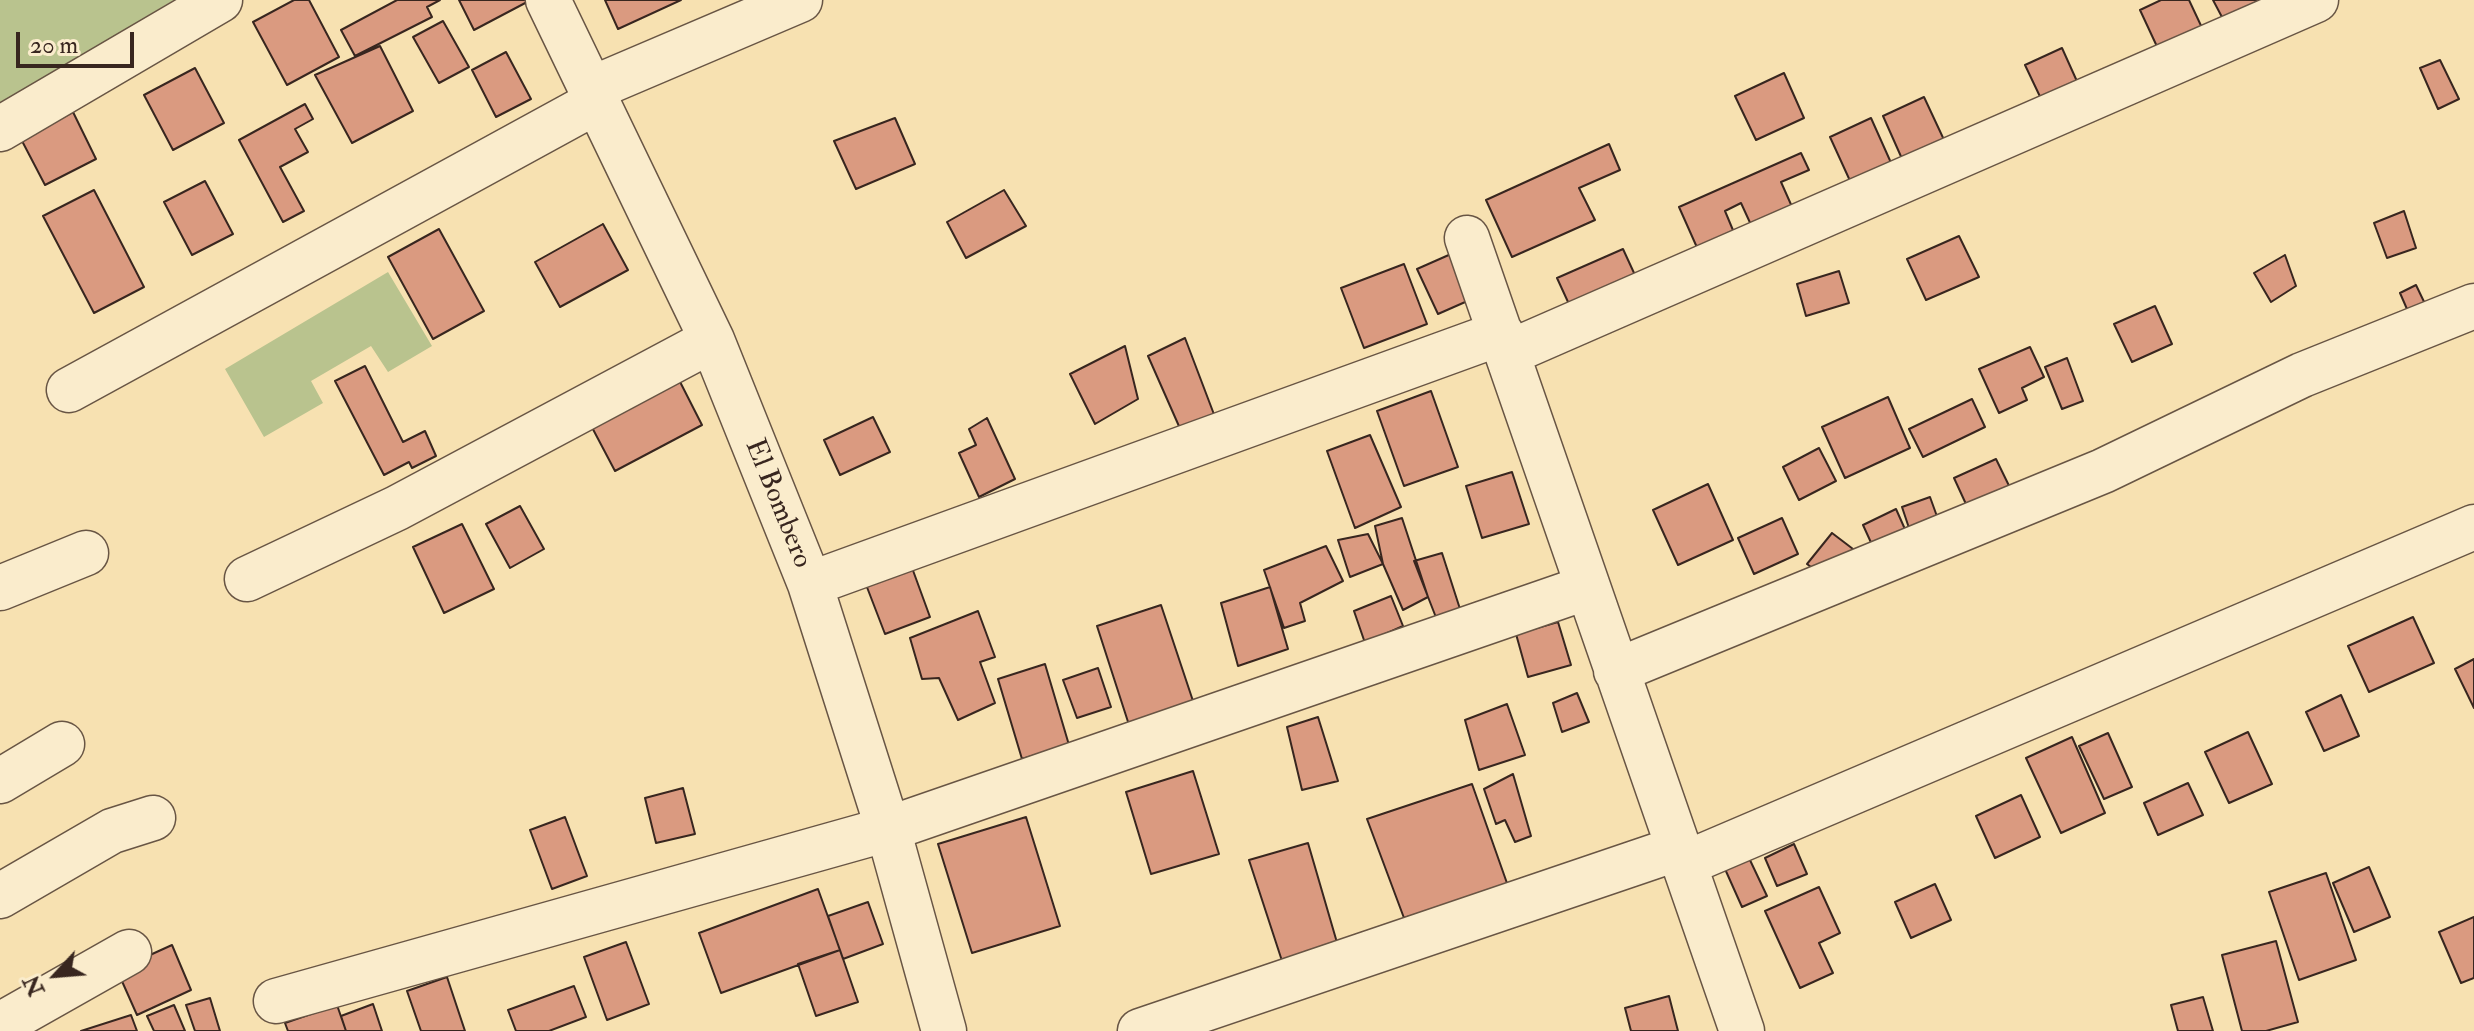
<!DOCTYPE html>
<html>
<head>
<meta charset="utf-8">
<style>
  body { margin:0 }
  #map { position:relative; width:2474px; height:1031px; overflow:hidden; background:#f7e1b1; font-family:"IM FELL Double Pica",serif }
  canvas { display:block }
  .north { position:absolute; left:16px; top:935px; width:80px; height:80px; -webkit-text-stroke:6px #faeccc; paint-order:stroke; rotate:244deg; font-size:22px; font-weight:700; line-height:32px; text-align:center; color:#38261f }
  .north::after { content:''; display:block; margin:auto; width:28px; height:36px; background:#38261f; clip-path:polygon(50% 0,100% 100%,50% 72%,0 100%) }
  .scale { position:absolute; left:16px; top:32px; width:118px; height:36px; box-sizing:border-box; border:4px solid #38261f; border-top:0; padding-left:10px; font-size:24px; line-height:28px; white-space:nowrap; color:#38261f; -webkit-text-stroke:6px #faeccc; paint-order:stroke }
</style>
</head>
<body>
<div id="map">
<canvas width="2474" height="1031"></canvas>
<div class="north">N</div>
<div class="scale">20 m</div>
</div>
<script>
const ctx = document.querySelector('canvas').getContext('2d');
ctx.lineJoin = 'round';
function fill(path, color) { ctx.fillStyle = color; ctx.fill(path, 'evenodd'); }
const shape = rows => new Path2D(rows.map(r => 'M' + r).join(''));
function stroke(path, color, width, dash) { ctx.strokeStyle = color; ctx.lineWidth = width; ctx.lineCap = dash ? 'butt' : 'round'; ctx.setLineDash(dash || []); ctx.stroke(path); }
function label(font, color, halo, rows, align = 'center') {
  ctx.font = font + ' "IM FELL Double Pica",serif'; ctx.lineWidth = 6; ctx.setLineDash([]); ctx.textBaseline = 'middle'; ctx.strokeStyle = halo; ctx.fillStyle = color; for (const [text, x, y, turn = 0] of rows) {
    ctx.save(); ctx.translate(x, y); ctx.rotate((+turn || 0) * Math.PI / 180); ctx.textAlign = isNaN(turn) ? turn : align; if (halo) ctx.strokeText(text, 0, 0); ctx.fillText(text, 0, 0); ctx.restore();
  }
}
fill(shape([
  [0,0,174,0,0,104],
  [388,272,432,346,388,372,371,346,311,381,323,403,264,437,225,369]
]), '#b9c38e');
const building = shape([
  [294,0,309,0,339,57,287,85,253,22,294,0],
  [397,0,440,0,427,7,432,17,355,56,341,30,397,0],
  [459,0,529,0,529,1,474,30,459,0],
  [605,0,681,0,618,29,605,0],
  [2161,0,2189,0,2204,32,2160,53,2140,10,2161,0],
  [2213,0,2260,0,2223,19,2213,0],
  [443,21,469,67,439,83,413,37,443,21],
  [380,46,413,111,352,143,315,75,380,46],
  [2062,48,2080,88,2044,105,2025,65,2062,48],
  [506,52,531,99,496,117,472,70,506,52],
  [2440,60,2459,99,2438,109,2420,68,2440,60],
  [195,68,224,123,173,150,144,95,195,68],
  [1784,73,1804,118,1756,140,1735,96,1784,73],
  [1924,97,1945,142,1903,161,1883,116,1924,97],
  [305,104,313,119,295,129,308,152,280,167,304,211,283,222,239,140,305,104],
  [73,112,96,159,45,185,21,139,73,112],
  [895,118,915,164,856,189,834,141,895,118],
  [1871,118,1892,165,1851,183,1830,137,1871,118],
  [1609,144,1620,170,1579,188,1595,220,1512,257,1486,200,1609,144],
  [1801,153,1809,170,1781,182,1793,209,1752,227,1741,203,1725,211,1735,235,1699,252,1679,207,1801,153],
  [205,181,233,234,192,255,164,202,205,181],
  [94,190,144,287,94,313,43,216,94,190],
  [1004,190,1026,226,966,258,947,222,1004,190],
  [2404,211,2416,248,2387,258,2374,223,2404,211],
  [603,224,628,270,560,307,535,262,603,224],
  [439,229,484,311,433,339,388,257,439,229],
  [1959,236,1979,277,1926,300,1907,259,1959,236],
  [1623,249,1640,286,1574,315,1557,278,1623,249],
  [1451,254,1472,299,1438,314,1417,269,1451,254],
  [2285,255,2296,286,2271,302,2254,273,2285,255],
  [1404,264,1427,324,1364,348,1341,288,1404,264],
  [1839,271,1849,303,1806,316,1797,284,1839,271],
  [2416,285,2427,308,2410,316,2400,293,2416,285],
  [2155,306,2172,344,2132,362,2114,324,2155,306],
  [1185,338,1215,417,1182,433,1148,356,1185,338],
  [1125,346,1138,399,1095,424,1070,374,1125,346],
  [2030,347,2044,377,2022,388,2027,400,1999,413,1979,369,2030,347],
  [2067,358,2083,401,2062,409,2045,367,2067,358],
  [365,366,403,442,425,431,436,456,412,468,409,462,384,475,335,381,365,366],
  [674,370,702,425,615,471,586,416,674,370],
  [1431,391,1458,467,1404,486,1377,411,1431,391],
  [1888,397,1910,448,1845,478,1822,427,1888,397],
  [1972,399,1985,427,1923,457,1909,429,1972,399],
  [873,417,890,452,840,475,824,440,873,417],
  [987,418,1015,479,979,497,959,453,976,445,969,429,987,418],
  [1370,435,1401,507,1355,528,1327,451,1370,435],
  [1819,448,1836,481,1799,500,1783,467,1819,448],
  [1996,459,2014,496,1971,515,1954,478,1996,459],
  [1512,472,1529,524,1482,538,1466,486,1512,472],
  [1708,484,1733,540,1678,565,1653,510,1708,484],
  [1930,497,1943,533,1914,543,1902,507,1930,497],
  [520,506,544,549,510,568,486,524,520,506],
  [1896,509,1912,545,1879,560,1863,525,1896,509],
  [1402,518,1428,597,1403,610,1383,564,1375,526,1402,518],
  [1782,518,1798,554,1754,574,1738,538,1782,518],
  [462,524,494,589,444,613,413,547,462,524],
  [1832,533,1853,549,1828,580,1807,564,1832,533],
  [1368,534,1383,564,1350,577,1338,540,1368,534],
  [1326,546,1343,581,1300,603,1305,621,1284,628,1264,570,1326,546],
  [1442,553,1460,609,1437,620,1414,561,1442,553],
  [911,565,930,617,885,634,865,582,911,565],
  [1270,587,1288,649,1238,666,1221,603,1270,587],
  [1391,596,1403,626,1365,643,1354,611,1391,596],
  [1161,605,1195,707,1130,728,1097,626,1161,605],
  [978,611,995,657,980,662,995,703,958,720,939,678,922,679,910,638,978,611],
  [2413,617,2434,663,2369,692,2348,646,2413,617],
  [1558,622,1571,665,1528,677,1516,634,1558,622],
  [2474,659,2474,708,2455,669,2474,659],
  [1045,664,1069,745,1022,759,998,679,1045,664],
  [1098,668,1111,707,1077,718,1063,680,1098,668],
  [1577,693,1589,722,1562,732,1553,703,1577,693],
  [2341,695,2359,736,2324,751,2306,712,2341,695],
  [1507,704,1525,755,1479,770,1465,720,1507,704],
  [1318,717,1338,781,1302,790,1287,727,1318,717],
  [2248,732,2272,784,2229,803,2205,752,2248,732],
  [2108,733,2132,787,2104,799,2079,746,2108,733],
  [2072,737,2105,813,2061,833,2026,758,2072,737],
  [1193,771,1219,854,1151,874,1126,792,1193,771],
  [1513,774,1531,836,1515,842,1505,820,1496,824,1484,789,1513,774],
  [2188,783,2203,815,2158,835,2144,803,2188,783],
  [1472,784,1508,886,1404,918,1367,819,1472,784],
  [683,788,695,834,656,843,645,798,683,788],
  [2021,795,2040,837,1995,858,1976,816,2021,795],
  [565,817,587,876,552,889,530,830,565,817],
  [1026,817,1060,926,972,953,938,844,1026,817],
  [1308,843,1338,946,1283,964,1249,860,1308,843],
  [1794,844,1807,874,1777,886,1765,858,1794,844],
  [1749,858,1767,896,1742,907,1725,869,1749,858],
  [2369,867,2390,917,2354,932,2333,883,2369,867],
  [2326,873,2356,960,2299,980,2269,892,2326,873],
  [1935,884,1951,920,1911,938,1895,902,1935,884],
  [1819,887,1840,933,1819,943,1833,973,1800,988,1765,911,1819,887],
  [818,889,840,950,721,993,699,933,818,889],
  [868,902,883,944,843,959,828,916,868,902],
  [2474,917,2474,978,2461,983,2439,932,2474,917],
  [2276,941,2298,1022,2266,1031,2242,1031,2222,955,2276,941],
  [626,942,649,1004,607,1020,584,957,626,942],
  [172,945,191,990,137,1015,117,970,172,945],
  [840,950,858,1002,816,1016,798,964,840,950],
  [447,977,465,1031,421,1031,407,991,447,977],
  [574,986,586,1017,549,1031,516,1031,508,1010,574,986],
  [1669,996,1678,1031,1631,1031,1625,1008,1669,996],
  [2203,997,2213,1031,2178,1031,2171,1005,2203,997],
  [210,998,220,1031,195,1031,186,1005,210,998],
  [373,1004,382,1031,346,1031,341,1016,373,1004],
  [174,1005,185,1031,154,1031,147,1016,174,1005],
  [337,1005,346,1031,288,1031,285,1023,337,1005],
  [131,1015,137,1031,81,1031,131,1015]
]);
fill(building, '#da9a80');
stroke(building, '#38261f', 2);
const minor = shape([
  [548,0,712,340,810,584,888,829,944,1031],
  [0,129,220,0],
  [1467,238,1742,1031],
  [1508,353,2316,0],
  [69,390,596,102,591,89,800,0],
  [247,579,397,508,712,340],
  [810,584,1501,333],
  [0,588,86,553],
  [1616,671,2103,471,2302,375,2474,306],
  [0,781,62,744],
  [0,896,112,831,153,818],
  [276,1001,888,829,1588,587],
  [0,1025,129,952],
  [1140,1031,1679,848,1684,864,2474,527]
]);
stroke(minor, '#685544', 47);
stroke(minor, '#faeccc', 44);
label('28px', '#38261f', '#faeccc', [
  ["El Bombero",777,504,68]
]);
</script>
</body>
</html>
